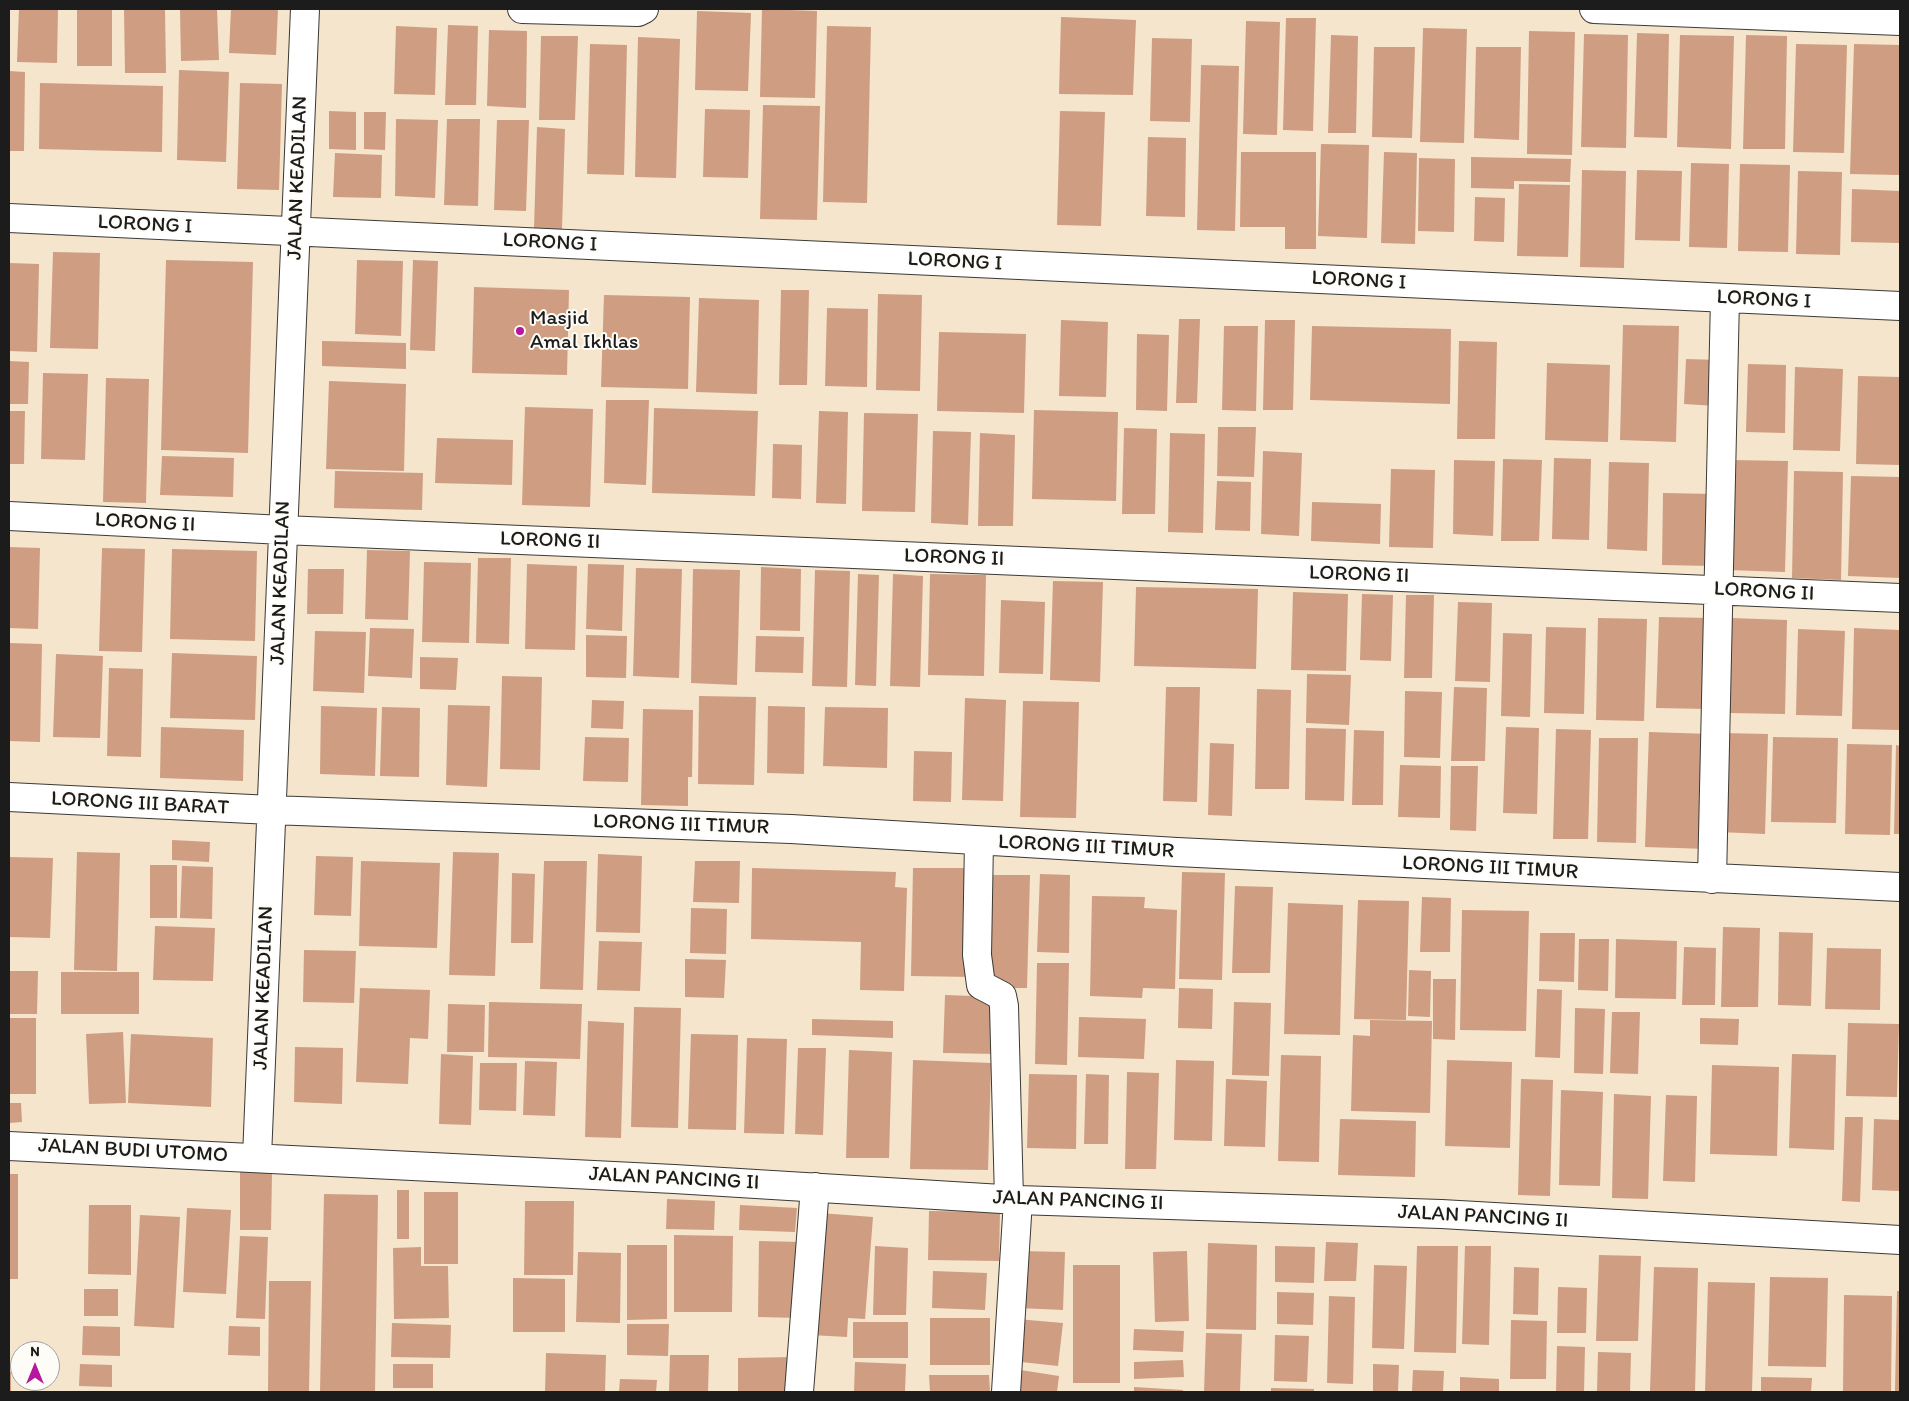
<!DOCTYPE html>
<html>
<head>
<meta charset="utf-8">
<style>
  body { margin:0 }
  #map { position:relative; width:1909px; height:1401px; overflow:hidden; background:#f4e5cc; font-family:Itim,sans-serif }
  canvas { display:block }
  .frame { position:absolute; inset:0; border:10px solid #1c1c1c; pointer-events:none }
  .north { position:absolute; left:10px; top:1341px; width:50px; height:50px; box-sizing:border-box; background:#fdfcf7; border:1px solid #a3a29f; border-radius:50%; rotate:0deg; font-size:14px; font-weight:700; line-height:20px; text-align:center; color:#1c1c1c }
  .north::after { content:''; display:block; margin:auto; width:18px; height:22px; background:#b5179e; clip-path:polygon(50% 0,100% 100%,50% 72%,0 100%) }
</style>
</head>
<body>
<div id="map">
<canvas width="1909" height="1401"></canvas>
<div class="frame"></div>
<div class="north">N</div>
</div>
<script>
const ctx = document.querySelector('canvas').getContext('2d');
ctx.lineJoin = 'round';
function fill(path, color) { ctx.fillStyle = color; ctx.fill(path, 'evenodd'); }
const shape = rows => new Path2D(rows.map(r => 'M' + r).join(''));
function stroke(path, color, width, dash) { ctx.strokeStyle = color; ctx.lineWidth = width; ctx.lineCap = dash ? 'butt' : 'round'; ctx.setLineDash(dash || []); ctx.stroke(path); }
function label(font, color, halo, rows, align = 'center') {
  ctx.font = font + ' Itim,sans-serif'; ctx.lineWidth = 4; ctx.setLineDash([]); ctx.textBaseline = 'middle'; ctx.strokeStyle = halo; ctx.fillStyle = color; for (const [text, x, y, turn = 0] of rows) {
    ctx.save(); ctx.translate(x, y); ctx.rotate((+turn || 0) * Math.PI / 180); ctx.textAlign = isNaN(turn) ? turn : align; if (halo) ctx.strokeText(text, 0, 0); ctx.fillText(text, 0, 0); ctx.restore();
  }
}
fill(shape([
  [19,9,58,9,57,63,17,62],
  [77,9,112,9,112,66,77,66],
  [124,9,165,9,166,73,125,73],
  [180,9,217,9,219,60,181,61],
  [231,9,278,9,276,55,229,53],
  [762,9,817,11,815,98,760,97],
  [697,11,751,13,748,91,695,90],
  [1061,17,1136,20,1133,95,1059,94],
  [1286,18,1316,18,1313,131,1283,130],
  [1246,21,1280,22,1277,135,1243,134],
  [448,25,478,26,476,105,445,105],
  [396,26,437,28,435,95,394,94],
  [827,26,871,27,867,203,823,202],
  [1423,28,1467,29,1464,143,1420,142],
  [489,30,527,31,526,108,487,106],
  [1529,31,1575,32,1572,155,1527,154],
  [1637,33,1669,34,1667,138,1634,137],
  [1584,34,1628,35,1626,148,1581,147],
  [1331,35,1358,36,1356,133,1328,133],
  [1680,35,1734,36,1731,149,1677,147],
  [1746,35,1787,36,1785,149,1743,149],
  [541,36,578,36,575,120,539,120],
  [638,37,680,39,676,178,635,177],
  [1152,38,1192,39,1190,122,1150,121],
  [590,44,627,45,624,175,587,174],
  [1796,44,1847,45,1844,153,1793,152],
  [1854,44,1900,45,1900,175,1850,174],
  [1374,47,1415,47,1412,138,1372,137],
  [1476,47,1521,47,1519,140,1474,138],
  [1201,65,1239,66,1235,231,1197,230],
  [179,70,229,72,226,162,177,160],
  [9,71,25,72,24,151,9,151],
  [40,83,163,86,162,152,39,149],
  [240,83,282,84,279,190,237,189],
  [763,105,820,106,817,220,760,219],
  [705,109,750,110,748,178,703,177],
  [329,111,356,112,356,150,329,149],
  [1060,111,1105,112,1101,226,1057,225],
  [364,112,386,112,385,150,364,149],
  [396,119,438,120,435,198,395,196],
  [447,119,480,119,478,206,444,205],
  [497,120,529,120,526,211,494,210],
  [537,127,565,129,562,229,534,229],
  [1148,137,1186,138,1185,217,1146,216],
  [1321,144,1369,145,1367,238,1318,236],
  [1241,152,1316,152,1316,249,1285,249,1285,227,1240,227],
  [1384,152,1417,153,1415,244,1381,243],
  [335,153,382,155,381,198,333,197],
  [1471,157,1571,159,1570,182,1514,181,1514,189,1471,188],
  [1419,158,1455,159,1454,232,1418,231],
  [1691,163,1729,164,1727,248,1689,247],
  [1740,164,1790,165,1788,252,1738,251],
  [1582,170,1626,171,1624,268,1580,267],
  [1637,170,1682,171,1680,241,1635,240],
  [1798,171,1842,172,1840,255,1796,254],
  [1519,184,1570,185,1568,257,1517,256],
  [1852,189,1900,191,1900,243,1851,242],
  [1475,197,1505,198,1504,242,1474,241],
  [53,252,100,253,98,349,50,348],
  [166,260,253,262,248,453,161,450],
  [357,260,403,261,401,336,355,334],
  [413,260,438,261,435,351,410,350],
  [9,263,39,264,37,352,9,351],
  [474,287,569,290,567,375,472,373],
  [781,290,809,290,807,385,779,385],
  [878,294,922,295,920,391,876,390],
  [604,295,690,297,688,389,601,387],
  [699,298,759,300,757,394,696,392],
  [827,308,868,309,867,387,825,386],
  [1179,319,1200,319,1197,403,1176,403],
  [1061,320,1108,322,1106,397,1059,396],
  [1265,320,1295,320,1293,410,1263,410],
  [1623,325,1679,326,1676,442,1620,440],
  [1224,326,1258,326,1256,411,1222,410],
  [1312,326,1451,329,1450,404,1310,400],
  [939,332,1026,334,1024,413,937,411],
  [1137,334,1169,335,1167,411,1136,410],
  [322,341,406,343,406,369,322,366],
  [1459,341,1497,342,1495,439,1457,439],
  [1686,359,1719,360,1716,406,1684,404],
  [9,361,29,362,28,404,9,404],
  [1547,363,1610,365,1608,442,1545,440],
  [1748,364,1786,365,1785,433,1746,432],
  [1795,367,1843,369,1840,451,1793,450],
  [43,373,88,374,85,460,41,459],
  [1858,376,1900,377,1900,465,1856,464],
  [106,378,149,379,146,503,103,502],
  [329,381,406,384,404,471,326,469],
  [606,400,649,400,646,485,604,483],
  [525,407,593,409,590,507,522,505],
  [654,408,758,411,755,496,652,493],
  [1034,410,1118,412,1116,501,1032,499],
  [9,411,25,411,24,464,9,464],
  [819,411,848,412,846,504,816,503],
  [864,413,918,414,915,512,862,511],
  [1218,427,1256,427,1254,477,1217,476],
  [1124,428,1157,429,1155,514,1122,514],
  [933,431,971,432,968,525,931,523],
  [980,433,1015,435,1013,526,978,526],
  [1170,433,1205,434,1203,533,1168,532],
  [437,438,513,440,512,485,435,483],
  [773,444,802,445,801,499,772,498],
  [1263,451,1302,453,1299,536,1261,534],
  [162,456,234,458,233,497,160,495],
  [1554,458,1591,459,1589,540,1552,539],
  [1503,459,1542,460,1539,541,1501,541],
  [1454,460,1495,461,1493,536,1453,534],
  [1731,460,1788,461,1785,572,1728,570],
  [1609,462,1649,463,1647,551,1607,549],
  [1391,469,1435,470,1433,548,1389,547],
  [335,471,423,473,422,510,334,508],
  [1794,471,1843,472,1841,580,1792,578],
  [1851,476,1900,477,1900,578,1848,576],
  [1217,481,1251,482,1250,531,1215,530],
  [1663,493,1714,494,1712,566,1662,565],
  [1312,502,1381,504,1380,544,1311,541],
  [9,547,40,548,38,629,9,628],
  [102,548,145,549,142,652,99,651],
  [172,549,257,551,255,641,170,639],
  [367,550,410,551,408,620,365,619],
  [478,558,511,558,509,644,476,643],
  [424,562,471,563,469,643,422,642],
  [527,564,577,566,575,650,525,649],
  [588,564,624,565,622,631,586,629],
  [761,567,801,569,800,631,760,630],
  [636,568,682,569,679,678,633,676],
  [308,569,344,569,343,614,307,614],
  [693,569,740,570,737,685,691,683],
  [815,570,850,571,847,687,812,686],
  [858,574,879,575,876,686,855,685],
  [893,574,923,576,920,687,890,686],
  [930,574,986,575,984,676,928,675],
  [1053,581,1103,582,1100,682,1050,680],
  [1136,587,1258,589,1256,669,1134,666],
  [1293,592,1348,594,1346,671,1291,670],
  [1362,594,1393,595,1391,661,1360,660],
  [1406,595,1434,595,1432,678,1404,678],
  [1001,600,1045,602,1043,674,999,673],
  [1458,602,1492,603,1490,682,1455,681],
  [1659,617,1711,618,1708,709,1656,708],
  [1598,618,1647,619,1644,721,1596,720],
  [1731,618,1787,620,1785,714,1729,713],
  [1546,627,1586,628,1584,714,1544,713],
  [370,628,414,629,412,678,368,676],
  [1854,628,1900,630,1900,730,1852,729],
  [1798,629,1845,631,1842,716,1796,715],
  [315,631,366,632,364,693,313,691],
  [1503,633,1532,634,1530,717,1501,716],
  [586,635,627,636,626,678,586,677],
  [756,636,804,637,803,673,755,672],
  [9,643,42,644,40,742,9,741],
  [172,653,257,656,255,720,170,718],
  [56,654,103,656,100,738,53,737],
  [420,657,458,658,456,690,420,689],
  [109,668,143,669,141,757,107,756],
  [1307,674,1351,675,1349,725,1306,723],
  [502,676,542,677,540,770,500,769],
  [1166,687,1200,687,1197,802,1163,801],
  [1454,687,1487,688,1485,761,1451,761],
  [1257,689,1291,690,1289,789,1255,789],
  [1405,691,1442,692,1440,758,1404,757],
  [699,696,756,697,754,785,698,784],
  [965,698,1006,700,1003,801,962,800],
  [592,700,624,701,623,729,591,728],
  [1023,701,1079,702,1076,818,1020,817],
  [448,705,490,706,487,787,446,785],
  [321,706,377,708,375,776,320,774],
  [768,706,805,707,804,774,767,773],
  [382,707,420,708,419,777,380,776],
  [825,707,888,708,887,768,823,766],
  [643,709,693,710,692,777,688,777,688,806,641,805],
  [161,727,244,730,243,781,160,778],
  [1506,727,1539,728,1537,814,1503,813],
  [1306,728,1346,729,1344,801,1305,800],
  [1556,729,1591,730,1588,839,1553,839],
  [1354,730,1384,731,1383,805,1352,805],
  [1649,732,1711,734,1708,849,1645,847],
  [1722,733,1768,734,1765,834,1719,832],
  [585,737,629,738,628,782,583,781],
  [1773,737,1838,738,1836,823,1771,822],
  [1599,738,1638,738,1636,843,1597,842],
  [1210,743,1234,744,1232,816,1208,815],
  [1847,744,1892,745,1890,835,1845,834],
  [1896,745,1900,746,1900,834,1894,834],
  [914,751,952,752,951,802,913,801],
  [1400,765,1441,766,1440,818,1398,817],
  [1451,766,1478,766,1476,831,1450,830],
  [172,840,210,842,209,862,172,860],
  [77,852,120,853,117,971,74,970],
  [453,852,499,853,495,976,449,975],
  [598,854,642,856,640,933,596,932],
  [316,856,353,857,351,916,314,915],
  [9,857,53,858,50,938,9,937],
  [361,861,440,863,437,948,359,946],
  [544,861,587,861,583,990,540,989],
  [695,861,740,861,739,903,693,902],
  [150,865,177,865,177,918,150,918],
  [182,866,213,867,212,919,180,918],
  [752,868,896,872,895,887,907,888,904,991,860,990,861,942,751,939],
  [913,868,975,868,974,977,911,976],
  [1182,872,1225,873,1222,980,1179,979],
  [512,873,535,874,533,943,511,943],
  [1040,874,1070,875,1069,953,1037,952],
  [992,875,1030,875,1027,988,989,988],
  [1235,886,1273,887,1270,973,1232,973],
  [1092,896,1145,897,1144,908,1177,910,1175,989,1143,988,1142,998,1090,996],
  [1422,897,1451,898,1450,952,1420,952],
  [1358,900,1409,901,1406,1020,1354,1019],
  [1288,903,1343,905,1340,1035,1284,1034],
  [691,908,727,909,726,954,690,953],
  [1462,910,1529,911,1526,1031,1460,1030],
  [155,926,215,928,213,981,153,980],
  [1723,927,1760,928,1758,1007,1721,1007],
  [1779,932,1813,933,1811,1006,1778,1005],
  [1540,933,1575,933,1574,982,1539,981],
  [1579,939,1609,939,1608,991,1578,990],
  [1616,939,1677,941,1676,999,1615,998],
  [599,941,642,942,640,991,597,990],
  [1684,947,1716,948,1715,1005,1682,1005],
  [1827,948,1881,949,1880,1010,1825,1009],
  [304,950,356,951,354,1003,303,1002],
  [685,959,726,960,724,998,685,997],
  [1037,963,1069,963,1067,1065,1035,1064],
  [1409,970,1431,971,1430,1017,1408,1016],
  [9,971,38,971,37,1014,9,1014],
  [61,972,139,972,139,1014,61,1014],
  [1433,979,1456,979,1455,1040,1433,1039],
  [360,988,430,990,428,1039,410,1038,408,1084,356,1082],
  [1179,988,1213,989,1212,1029,1178,1028],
  [1537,989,1562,990,1560,1058,1535,1057],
  [945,995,1000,997,998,1054,943,1053],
  [489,1002,582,1004,580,1059,488,1057],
  [1234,1002,1271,1003,1269,1076,1232,1075],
  [448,1004,485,1005,484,1052,447,1052],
  [634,1007,681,1008,678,1128,631,1127],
  [1575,1008,1605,1009,1603,1074,1574,1073],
  [1612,1012,1640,1012,1638,1074,1610,1073],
  [1079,1017,1146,1019,1144,1059,1078,1057],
  [9,1018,36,1018,36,1094,9,1094],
  [1700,1018,1739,1019,1738,1045,1700,1044],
  [812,1019,893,1021,893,1038,812,1035],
  [1370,1020,1432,1021,1430,1113,1351,1111,1353,1035,1370,1036],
  [588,1021,624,1023,621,1138,585,1137],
  [1848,1023,1899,1024,1897,1097,1846,1096],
  [123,1032,126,1103,89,1104,86,1034],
  [131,1034,213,1038,211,1107,128,1103],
  [691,1034,738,1035,736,1130,688,1129],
  [747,1038,787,1039,784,1134,744,1133],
  [295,1047,343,1048,342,1104,294,1102],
  [798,1048,826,1048,823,1135,795,1134],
  [849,1050,892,1052,889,1158,846,1158],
  [441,1054,473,1056,471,1125,439,1124],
  [1792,1054,1836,1055,1834,1150,1789,1148],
  [1281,1055,1321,1056,1319,1162,1278,1161],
  [913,1060,991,1063,988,1170,910,1169],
  [1176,1060,1214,1061,1212,1141,1174,1140],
  [1447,1060,1512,1062,1510,1148,1445,1146],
  [525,1061,557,1062,555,1116,523,1115],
  [480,1063,517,1063,516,1111,479,1110],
  [1712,1065,1779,1067,1777,1156,1710,1154],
  [1127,1072,1159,1073,1156,1169,1125,1169],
  [1029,1074,1077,1075,1076,1149,1027,1148],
  [1086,1074,1109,1075,1108,1144,1084,1144],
  [1226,1079,1267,1081,1265,1147,1224,1146],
  [1521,1079,1553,1080,1550,1196,1518,1195],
  [1561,1090,1603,1092,1600,1186,1559,1185],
  [1614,1094,1651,1096,1648,1199,1612,1198],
  [1666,1095,1697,1096,1695,1182,1663,1181],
  [9,1103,21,1103,22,1122,9,1123],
  [1845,1117,1863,1117,1860,1202,1842,1201],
  [1340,1119,1416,1121,1415,1177,1338,1175],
  [1874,1119,1900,1120,1900,1191,1872,1190],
  [240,1172,272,1173,271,1230,240,1230],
  [9,1174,18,1174,18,1279,9,1279],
  [397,1190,409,1190,409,1239,397,1239],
  [424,1192,458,1192,458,1264,424,1264],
  [324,1194,378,1195,375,1392,320,1392],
  [667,1199,715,1201,714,1230,666,1229],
  [525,1201,574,1201,573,1275,524,1275],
  [89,1205,131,1205,131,1275,88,1274],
  [740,1205,797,1208,795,1232,739,1230],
  [187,1208,231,1210,226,1294,183,1292],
  [929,1211,1000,1212,999,1261,928,1260],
  [820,1213,873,1217,865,1319,848,1318,847,1337,811,1335],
  [140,1215,180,1217,174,1328,134,1326],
  [674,1235,733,1236,732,1312,674,1312],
  [240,1236,268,1237,265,1319,236,1318],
  [759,1241,802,1242,800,1318,758,1317],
  [1326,1242,1358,1243,1356,1281,1324,1281],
  [1208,1243,1257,1245,1256,1330,1206,1329],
  [627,1245,667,1245,667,1319,627,1320],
  [875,1246,908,1248,906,1315,873,1315],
  [1275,1246,1315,1247,1314,1283,1275,1282],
  [1417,1246,1458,1246,1456,1353,1414,1352],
  [1465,1246,1491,1246,1489,1345,1462,1344],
  [421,1247,421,1266,448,1266,449,1318,394,1319,393,1248],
  [1020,1251,1065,1252,1063,1310,1019,1308],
  [1187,1251,1189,1321,1155,1322,1153,1252],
  [578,1252,621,1253,620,1323,576,1322],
  [1599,1255,1641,1256,1638,1341,1596,1341],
  [1073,1265,1120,1265,1120,1383,1073,1383],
  [1374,1265,1407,1266,1404,1349,1372,1348],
  [1514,1267,1539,1268,1538,1315,1513,1314],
  [1654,1267,1698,1268,1695,1392,1650,1392],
  [933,1271,987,1273,985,1310,932,1308],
  [1770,1277,1828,1278,1826,1367,1768,1366],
  [513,1278,565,1279,565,1332,513,1332],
  [269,1281,311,1281,309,1392,268,1392],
  [1708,1282,1755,1283,1752,1392,1705,1392],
  [1558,1287,1587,1288,1586,1333,1557,1333],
  [84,1289,118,1289,118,1316,84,1316],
  [1897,1291,1900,1291,1900,1391,1895,1391],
  [1277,1292,1314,1293,1313,1325,1277,1324],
  [1844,1295,1892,1296,1891,1392,1843,1392],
  [1329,1296,1355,1297,1353,1384,1327,1383],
  [930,1318,990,1318,990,1365,930,1365],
  [1017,1319,1063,1323,1058,1366,1012,1361],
  [1511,1320,1547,1321,1546,1379,1510,1379],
  [853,1322,908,1322,908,1358,853,1358],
  [392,1323,451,1325,450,1358,391,1357],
  [627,1324,669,1324,668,1356,627,1355],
  [83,1326,120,1327,120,1356,82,1355],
  [229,1326,260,1327,260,1356,228,1355],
  [1134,1329,1184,1331,1183,1352,1133,1350],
  [1206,1333,1242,1334,1240,1392,1204,1392],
  [1275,1335,1309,1336,1307,1382,1274,1381],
  [1557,1346,1585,1347,1584,1392,1556,1392],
  [1598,1352,1631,1353,1630,1392,1597,1392],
  [546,1353,606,1355,605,1392,545,1392],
  [670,1355,709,1355,708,1392,669,1392],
  [795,1357,795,1392,738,1392,738,1358],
  [1183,1360,1184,1377,1134,1379,1134,1362],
  [855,1362,906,1364,905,1392,854,1392],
  [80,1364,112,1365,112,1387,79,1386],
  [393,1364,433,1364,433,1388,393,1388],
  [1373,1364,1399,1365,1398,1392,1373,1392],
  [1014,1369,1059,1376,1057,1392,1011,1392],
  [1413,1370,1444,1371,1443,1392,1412,1392],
  [9,1372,11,1372,11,1392,9,1392],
  [929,1375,989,1375,990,1392,930,1392],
  [1460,1377,1499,1379,1499,1392,1460,1392],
  [1761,1377,1812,1378,1811,1392,1761,1392],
  [620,1379,657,1380,656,1392,619,1392],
  [1134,1387,1183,1390,1183,1392,1134,1392],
  [1271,1388,1314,1389,1314,1392,1271,1392]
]), '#cf9d82');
const minor = shape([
  [522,9,638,12,644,9],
  [1594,9,1900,21],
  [9,218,1900,306],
  [9,516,283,530,1900,598],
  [9,797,271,810,791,829,1177,852,1900,887],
  [979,841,977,955,981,985,1002,996,1004,1006,1009,1199],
  [1712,879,1725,298],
  [9,1146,674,1179,1018,1200,1441,1214,1900,1240],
  [257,1157,305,9],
  [799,1392,815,1187],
  [1006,1392,1018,1200]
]);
stroke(minor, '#3c3a36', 30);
stroke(minor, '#fff', 28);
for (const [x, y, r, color] of [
  [520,331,5,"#b5179e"]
]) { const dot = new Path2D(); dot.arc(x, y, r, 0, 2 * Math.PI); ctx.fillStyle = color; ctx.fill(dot); stroke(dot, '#fdfcf7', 2); }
label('21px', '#1c1c1c', '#fdfcf7', [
  ["JALAN KEADILAN",298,178,-88],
  ["LORONG I",145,225,3],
  ["LORONG I",550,243,3],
  ["LORONG I",955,262,3],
  ["LORONG I",1359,281,3],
  ["LORONG I",1764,300,3],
  ["LORONG II",145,523,3],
  ["LORONG II",550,541,2],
  ["LORONG II",954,558,2],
  ["LORONG II",1359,575,2],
  ["JALAN KEADILAN",281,583,-88],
  ["LORONG II",1764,592,3],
  ["LORONG III BARAT",140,804,3],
  ["LORONG III TIMUR",681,825,2],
  ["LORONG III TIMUR",1086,847,3],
  ["LORONG III TIMUR",1490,868,3],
  ["JALAN KEADILAN",264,988,-88],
  ["JALAN BUDI UTOMO",133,1151,3],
  ["JALAN PANCING II",674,1179,3],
  ["JALAN PANCING II",1078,1201,2],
  ["JALAN PANCING II",1483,1217,3]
]);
label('21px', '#1c1c1c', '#fdfcf7', [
  ["Masjid",530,319],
  ["Amal Ikhlas",530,343]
], 'left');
</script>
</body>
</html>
